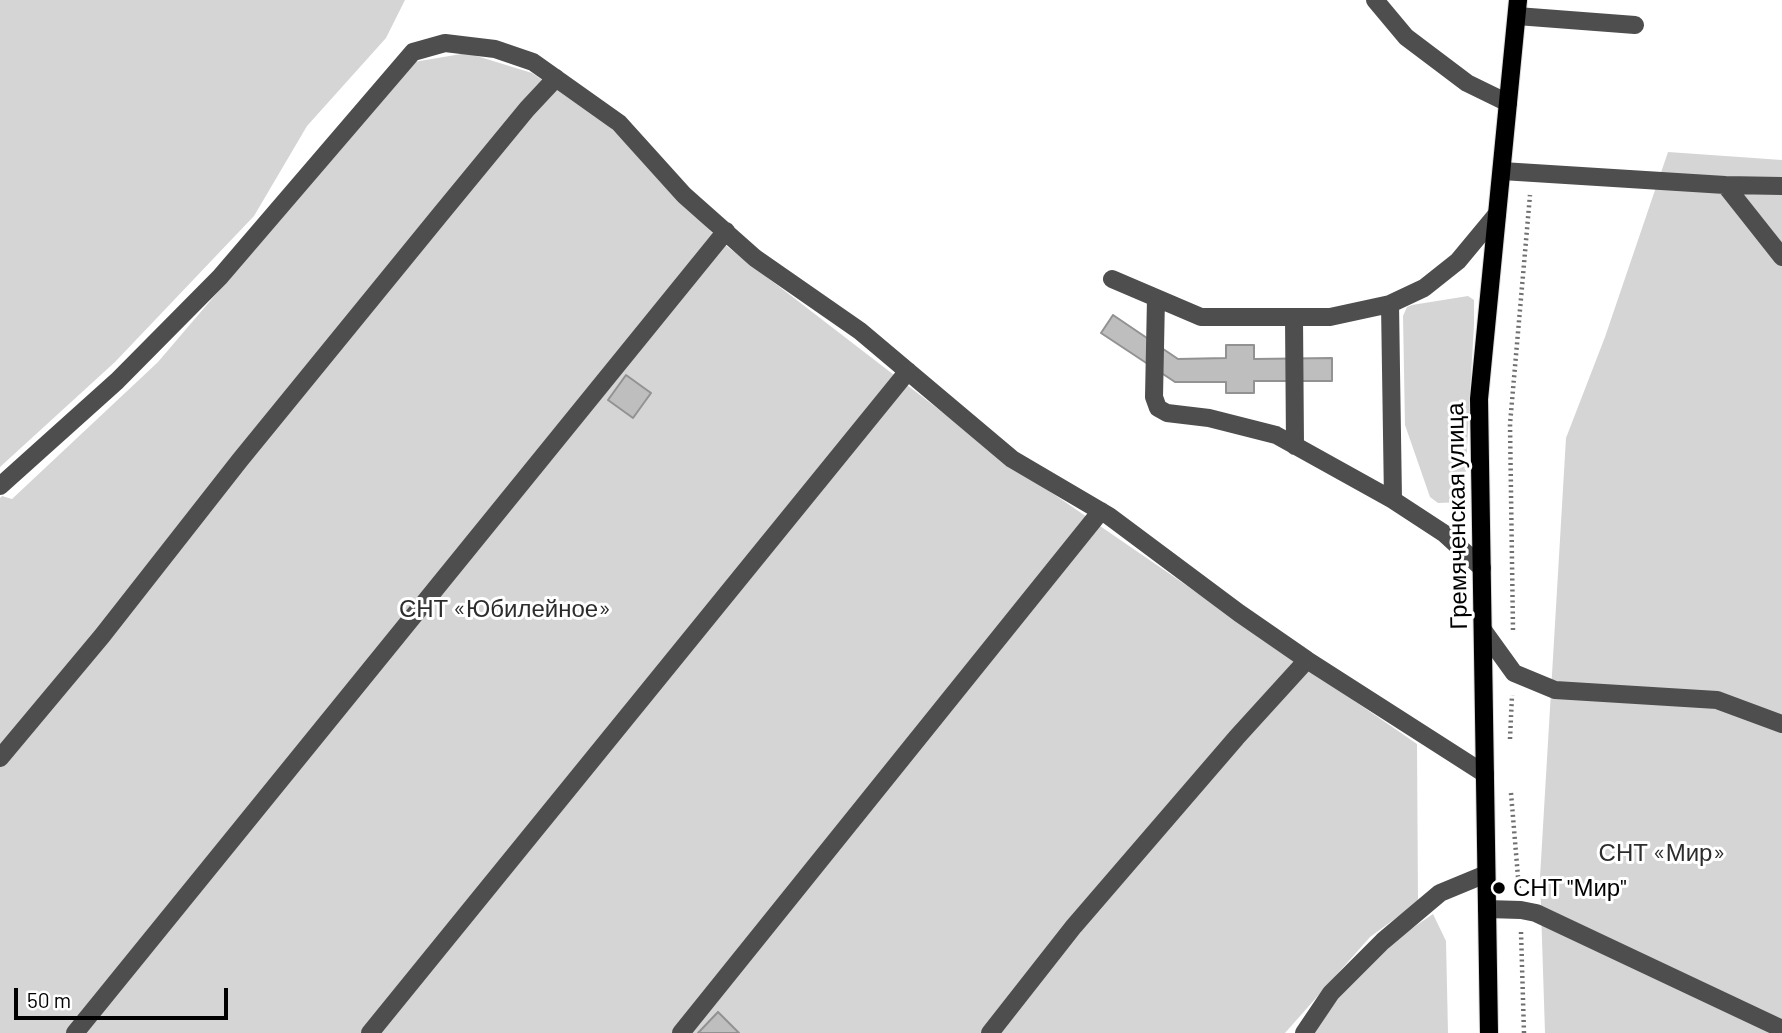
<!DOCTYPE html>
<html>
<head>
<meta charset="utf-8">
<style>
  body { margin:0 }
  #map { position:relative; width:1782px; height:1033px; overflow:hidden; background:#fff; font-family:Barlow,sans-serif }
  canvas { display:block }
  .scale { position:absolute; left:14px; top:988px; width:214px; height:32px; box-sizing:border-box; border:4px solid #000; border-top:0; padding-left:9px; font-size:21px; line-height:24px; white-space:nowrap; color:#000; -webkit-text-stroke:5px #fff; paint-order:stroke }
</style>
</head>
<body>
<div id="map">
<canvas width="1782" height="1033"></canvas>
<div class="scale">50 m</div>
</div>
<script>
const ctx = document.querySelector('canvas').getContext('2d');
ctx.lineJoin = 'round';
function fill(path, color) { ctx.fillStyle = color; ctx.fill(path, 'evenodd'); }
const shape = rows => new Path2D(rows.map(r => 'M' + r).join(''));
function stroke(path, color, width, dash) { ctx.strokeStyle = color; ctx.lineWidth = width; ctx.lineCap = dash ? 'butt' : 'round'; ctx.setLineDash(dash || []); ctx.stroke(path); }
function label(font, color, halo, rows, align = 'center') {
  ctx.font = font + ' Barlow,sans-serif'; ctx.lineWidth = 6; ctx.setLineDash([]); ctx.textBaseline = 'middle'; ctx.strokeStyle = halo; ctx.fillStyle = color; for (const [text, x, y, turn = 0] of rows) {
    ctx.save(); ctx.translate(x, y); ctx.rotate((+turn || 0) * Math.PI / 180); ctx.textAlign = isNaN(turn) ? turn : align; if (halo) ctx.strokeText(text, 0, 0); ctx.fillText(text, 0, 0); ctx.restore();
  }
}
fill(shape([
  [0,0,405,0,386,38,307,126,254,216,115,362,0,467],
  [467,53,532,73,609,126,720,241,1007,462,1417,744,1418,902,1370,937,1285,1033,0,1033,0,498,2,496,12,499,158,362,414,62],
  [1668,152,1782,160,1782,1033,1545,1033,1540,877,1566,438,1605,337],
  [1468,296,1474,300,1474,324,1464,502,1438,503,1430,497,1405,425,1403,316,1407,307,1412,305],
  [1433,914,1446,941,1448,1033,1314,1033,1340,995,1389,944]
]), '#d5d5d5');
const building = shape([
  [1113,315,1178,359,1226,358,1226,345,1254,345,1254,359,1332,358,1332,381,1254,381,1254,393,1226,393,1226,382,1175,382,1101,333,1113,315],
  [626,375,651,393,633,418,608,400,626,375],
  [718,1012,739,1033,698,1033,718,1012]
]);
fill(building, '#bebebe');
stroke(building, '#929292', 2);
const major = shape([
  [1489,1033,1479,399,1518,0]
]);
stroke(major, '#dbdbdb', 20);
stroke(shape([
  [1513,630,1510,424,1530,195],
  [1510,739,1512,695],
  [1511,793,1519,889],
  [1521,932,1524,1033]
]), '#707070', 4.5, [2, 3.5]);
stroke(shape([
  [1375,0,1406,37,1467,83,1508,103],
  [1517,16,1635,25],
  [1502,171,1725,185,1782,257],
  [1725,185,1782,186],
  [1112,279,1201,317,1330,317,1390,304],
  [1156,298,1154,397,1158,408,1167,413,1209,418,1276,435,1393,500],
  [1294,317,1295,446],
  [0,486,117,381,220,277,413,52,445,43,495,49,533,62,619,123,684,195,755,258,860,331,1012,459,1109,516,1239,613,1307,660,1485,774],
  [1482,568,1445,534,1393,500,1390,304,1424,288,1458,261,1497,214],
  [1483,630,1514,673,1555,690,1717,700,1782,724],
  [0,758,102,636,240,460,439,216,527,109,556,78],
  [1487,909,1521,910,1536,913,1782,1029],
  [75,1033,726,231],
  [370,1033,908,371],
  [681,1033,1101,511],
  [990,1033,1074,926,1236,738,1307,660],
  [1304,1033,1331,993,1383,941,1440,893,1486,874]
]), '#4e4e4e', 18);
stroke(major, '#000', 18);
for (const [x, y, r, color] of [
  [1499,888,7,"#000"]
]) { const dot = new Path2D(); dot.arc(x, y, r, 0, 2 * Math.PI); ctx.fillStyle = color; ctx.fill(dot); stroke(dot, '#fff', 2.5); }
label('24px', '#000', '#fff', [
  ["Гремяченская улица",1457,516,-91]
]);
label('24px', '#2c2c2c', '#fff', [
  ["СНТ «Юбилейное»",505,609],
  ["СНТ «Мир»",1662,853]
]);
label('24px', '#000', '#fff', [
  ["СНТ \"Мир\"",1513,888]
], 'left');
</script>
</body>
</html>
